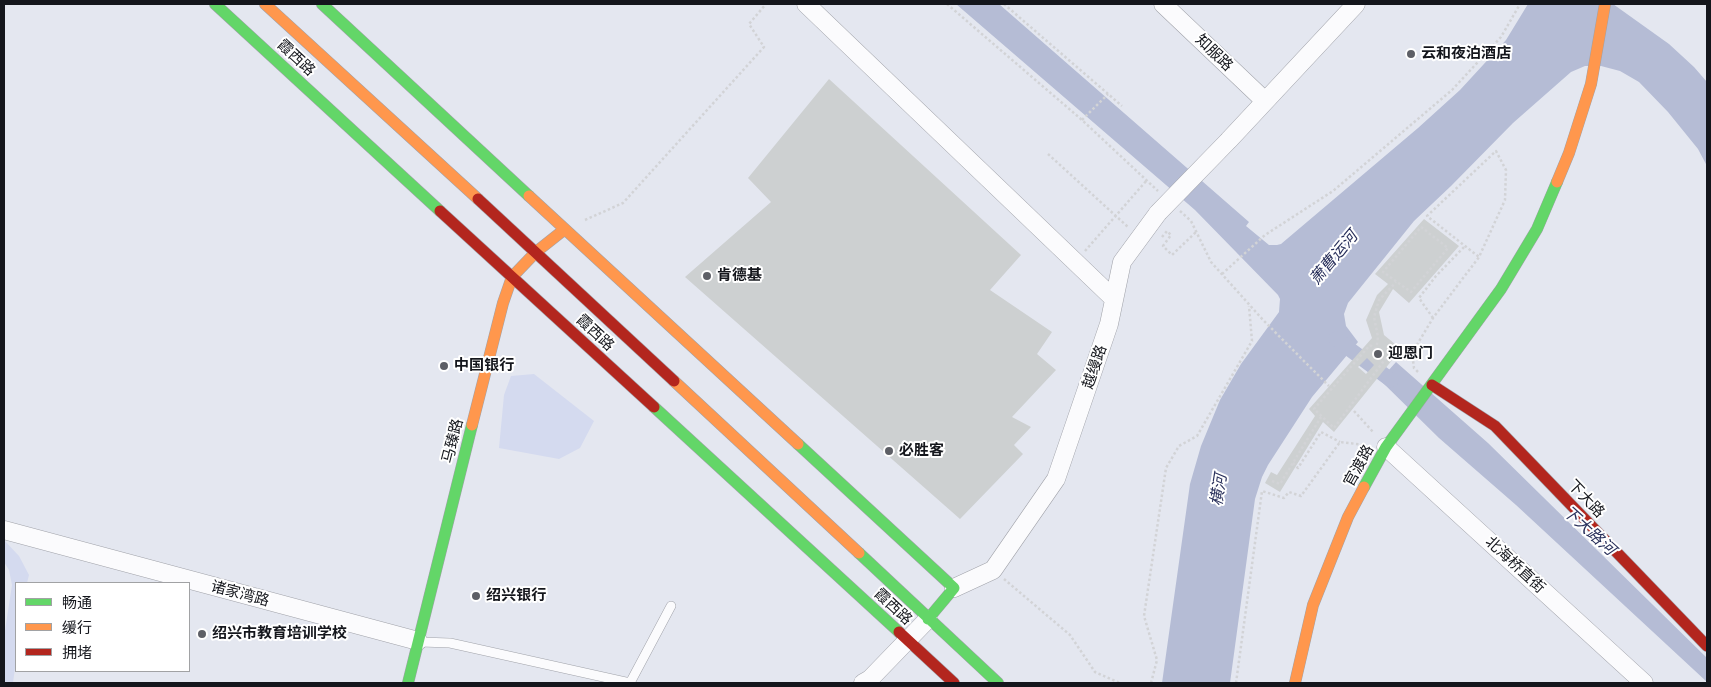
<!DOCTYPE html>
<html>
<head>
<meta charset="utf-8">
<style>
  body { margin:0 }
  #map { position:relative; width:1711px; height:687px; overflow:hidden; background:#e4e7f0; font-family:"Work Sans","Noto Sans SC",sans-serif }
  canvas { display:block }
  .frame { position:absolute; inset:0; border:5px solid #14161c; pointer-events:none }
  .legend { position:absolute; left:15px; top:582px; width:175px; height:90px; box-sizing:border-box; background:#fff; border:1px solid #a1a2a4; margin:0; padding:6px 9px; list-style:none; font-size:15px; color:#14161c }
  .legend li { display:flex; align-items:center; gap:10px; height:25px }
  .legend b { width:25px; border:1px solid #a1a2a4 }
</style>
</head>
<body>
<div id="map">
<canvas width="1711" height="687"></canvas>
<div class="frame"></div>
<ul class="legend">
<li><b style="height:6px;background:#63d668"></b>畅通</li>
<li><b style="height:6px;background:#ff974d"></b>缓行</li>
<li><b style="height:6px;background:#b3261e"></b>拥堵</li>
</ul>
</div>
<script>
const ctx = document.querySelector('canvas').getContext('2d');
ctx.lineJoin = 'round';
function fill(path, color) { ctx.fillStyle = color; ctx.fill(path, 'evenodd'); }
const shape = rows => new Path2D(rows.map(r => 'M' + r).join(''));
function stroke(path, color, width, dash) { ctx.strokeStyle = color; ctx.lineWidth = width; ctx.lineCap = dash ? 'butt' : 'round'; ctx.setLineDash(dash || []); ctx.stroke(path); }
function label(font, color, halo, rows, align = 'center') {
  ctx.font = font + ' "Work Sans","Noto Sans SC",sans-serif'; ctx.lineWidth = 4; ctx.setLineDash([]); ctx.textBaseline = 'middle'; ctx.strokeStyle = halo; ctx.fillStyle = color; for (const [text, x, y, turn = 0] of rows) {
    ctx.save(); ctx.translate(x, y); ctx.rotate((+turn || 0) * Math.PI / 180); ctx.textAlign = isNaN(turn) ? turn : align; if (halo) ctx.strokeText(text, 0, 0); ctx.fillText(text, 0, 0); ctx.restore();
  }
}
fill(shape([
  [534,374,594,421,580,448,559,459,499,448,504,395,511,376],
  [4,540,19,556,29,575,27,583,16,583,16,660,13,683,4,683,4,637,12,585,9,570,4,562]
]), '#d4daef');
fill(shape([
  [956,4,999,4,1249,222,1246,226,1269,245,1277,245,1281,244,1418,128,1460,90,1506,40,1528,4,1613,4,1669,44,1694,67,1707,82,1707,166,1698,149,1668,112,1639,82,1620,71,1601,66,1585,66,1571,72,1513,123,1451,186,1414,221,1348,303,1344,314,1346,326,1358,342,1312,397,1268,465,1262,477,1255,499,1230,683,1162,683,1190,484,1201,446,1220,400,1241,364,1279,312,1280,299,1278,295,1195,210],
  [1396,362,1488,443,1707,658,1707,682,1516,505,1439,438,1380,380]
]), '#b5bcd5');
stroke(shape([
  [1336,339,1391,380]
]), '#b5bcd5', 15);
fill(shape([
  [829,79,1021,255,990,290,1052,332,1037,354,1056,370,1012,417,1031,427,1014,445,1023,454,960,519,685,277,771,202,748,178],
  [1424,219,1459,246,1409,303,1393,289,1379,312,1384,335,1401,349,1334,432,1323,422,1280,492,1265,483,1271,472,1277,475,1315,416,1309,409,1372,338,1366,320,1377,295,1388,284,1375,274],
  [1367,358,1374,365,1366,374,1358,367]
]), '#cdd0d1');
const lane = shape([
  [421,642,450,643,630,683],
  [630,683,671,606]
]);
const street = shape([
  [806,4,1114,299],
  [1163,4,1265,101],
  [1229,140,1356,4],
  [1386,447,1644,683],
  [4,530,418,641],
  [954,588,993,570,1056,479,1109,324,1122,262,1158,213],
  [863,683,870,679,928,619]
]);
const fast = shape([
  [215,4,440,211],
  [322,4,529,196],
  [654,407,899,632],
  [798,444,954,588,928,619],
  [1364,487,1386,447,1501,289,1537,229,1557,182],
  [859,553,998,683],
  [408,683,472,425]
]);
const slow = shape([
  [265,4,478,199],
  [1557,182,1569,153,1591,84,1605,4],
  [529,196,798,444],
  [674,381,859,553],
  [472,425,503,303,512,277,536,252,565,229],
  [1295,683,1313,605,1348,517,1364,487]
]);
const jam = shape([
  [478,199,674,381],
  [440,211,654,407],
  [1432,385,1495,426,1707,646],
  [899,632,954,683]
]);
stroke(lane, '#a0a2a9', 10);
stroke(street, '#a0a2a9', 19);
stroke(fast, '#a0a2a9', 12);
stroke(slow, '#a0a2a9', 12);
stroke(jam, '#a0a2a9', 12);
stroke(shape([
  [947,4,1082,120,1158,191],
  [1004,4,1122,106],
  [1082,120,1108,94],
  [1048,154,1128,227],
  [1180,211,1191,221,1211,262,1264,321,1329,386],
  [585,220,623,203,764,47,749,24,766,4],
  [1421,227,1448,248,1411,292,1383,272,1421,227],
  [1162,237,1167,231,1171,235,1163,246,1172,255,1196,232],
  [1085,251,1147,180],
  [1222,274,1265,235,1333,191,1452,90,1501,37,1520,4],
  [1433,318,1419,298,1436,276,1465,246],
  [1370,345,1386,358,1334,428,1314,409,1370,345],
  [1376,350,1378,337,1374,317,1379,300,1396,282],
  [1418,372,1414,368,1412,353,1433,318,1479,257,1505,200,1506,170,1496,151,1427,216,1479,257],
  [1354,411,1374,433],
  [1293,463,1298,468,1321,432,1340,442],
  [1272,481,1280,484,1321,417],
  [1004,579,1070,635,1095,672,1120,683],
  [1151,683,1157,660,1144,616,1166,468,1179,446,1197,436,1252,341,1249,306],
  [1236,683,1262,491,1284,498,1289,492,1301,496,1340,442,1365,445]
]), '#d2d3d6', 2.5, [2.5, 2.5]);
stroke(lane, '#fbfbfd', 9);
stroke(street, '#fbfbfd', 18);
stroke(fast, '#63d668', 11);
stroke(slow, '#ff974d', 11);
stroke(jam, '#b3261e', 11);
const streetBridge = shape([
  [1158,213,1229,140]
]);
stroke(streetBridge, '#a0a2a9', 19, []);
stroke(streetBridge, '#fbfbfd', 18);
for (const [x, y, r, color] of [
  [1411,54,5,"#5d5f66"],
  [707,276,5,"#5d5f66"],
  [1378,354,5,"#5d5f66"],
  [444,366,5,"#5d5f66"],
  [889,451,5,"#5d5f66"],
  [476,596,5,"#5d5f66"],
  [202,634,5,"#5d5f66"]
]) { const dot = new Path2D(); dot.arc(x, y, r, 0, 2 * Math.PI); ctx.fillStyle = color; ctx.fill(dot); stroke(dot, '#fff', 2); }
label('15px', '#14161c', '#fff', [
  ["知服路",1214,53,44],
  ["霞西路",296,58,43],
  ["霞西路",595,333,43],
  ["越缦路",1095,367,-71],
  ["马臻路",453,441,-76],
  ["官渡路",1359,466,-61],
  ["下大路",1586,499,46],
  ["北海桥直街",1515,565,43],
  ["诸家湾路",240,594,15],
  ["霞西路",893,607,43]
]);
label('bold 15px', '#14161c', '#fff', [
  ["云和夜泊酒店",1421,54],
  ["肯德基",717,276],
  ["迎恩门",1388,354],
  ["中国银行",454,366],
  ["必胜客",899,451],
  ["绍兴银行",486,596],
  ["绍兴市教育培训学校",212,634]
], 'left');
label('italic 16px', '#29305b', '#fff', [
  ["萧曹运河",1334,258,-50],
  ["横河",1219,490,-81],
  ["下大路河",1589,531,42]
]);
</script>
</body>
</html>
